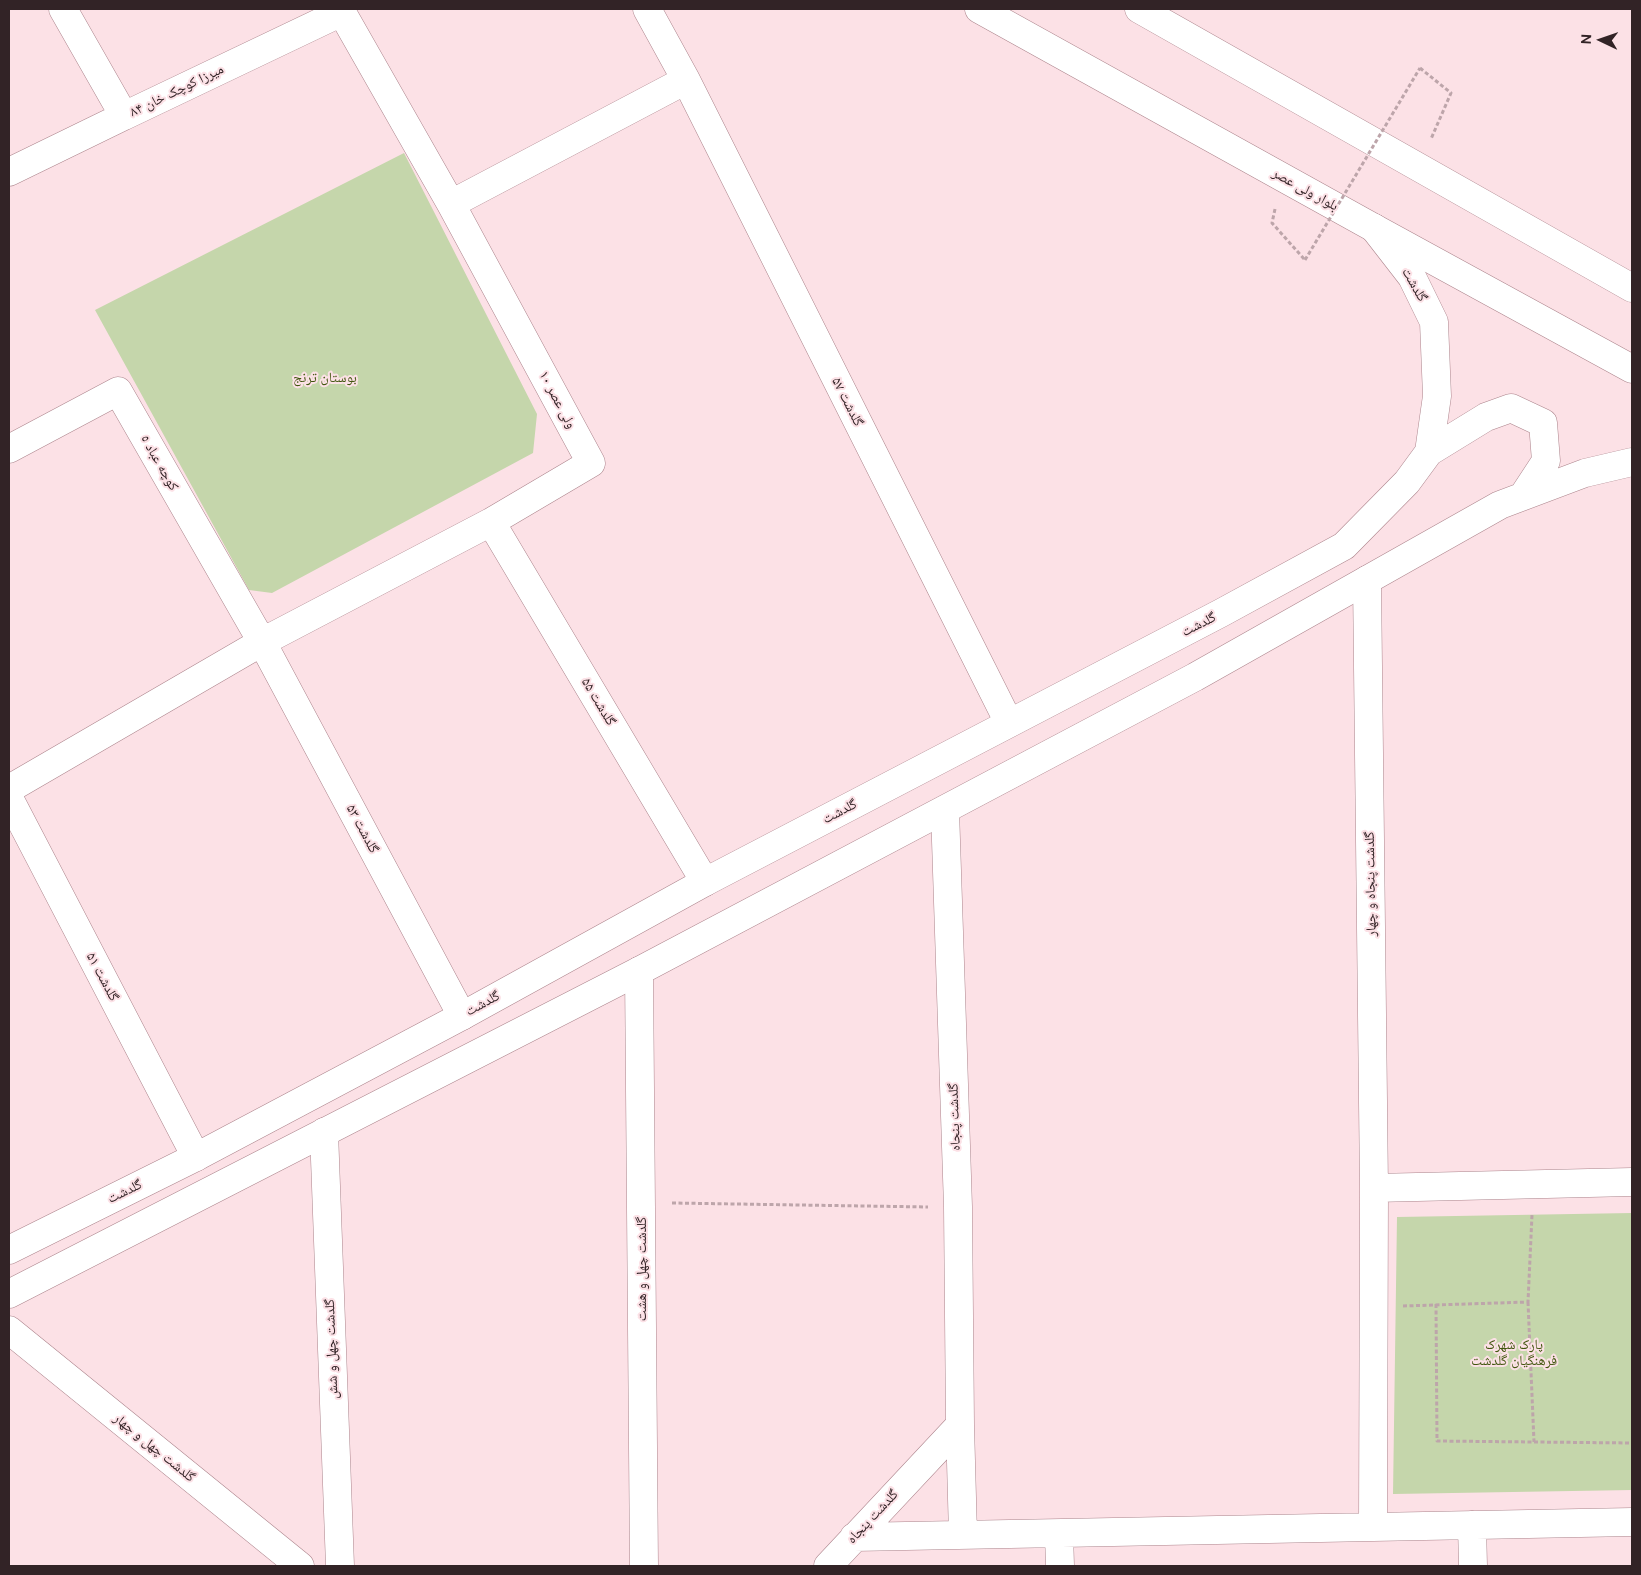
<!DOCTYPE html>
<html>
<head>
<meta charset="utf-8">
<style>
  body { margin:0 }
  #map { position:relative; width:1641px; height:1575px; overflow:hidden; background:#fce1e6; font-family:"DM Sans",sans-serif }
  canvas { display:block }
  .frame { position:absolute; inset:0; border:10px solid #322326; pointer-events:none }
  .north { position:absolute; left:1576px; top:15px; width:50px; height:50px; -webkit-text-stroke:4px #fce1e6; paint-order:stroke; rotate:273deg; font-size:14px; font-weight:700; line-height:20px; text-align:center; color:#322326 }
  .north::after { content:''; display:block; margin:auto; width:18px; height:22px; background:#322326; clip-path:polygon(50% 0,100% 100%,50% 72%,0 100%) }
</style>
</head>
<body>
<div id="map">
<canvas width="1641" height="1575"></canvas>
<div class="frame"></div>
<div class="north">N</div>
</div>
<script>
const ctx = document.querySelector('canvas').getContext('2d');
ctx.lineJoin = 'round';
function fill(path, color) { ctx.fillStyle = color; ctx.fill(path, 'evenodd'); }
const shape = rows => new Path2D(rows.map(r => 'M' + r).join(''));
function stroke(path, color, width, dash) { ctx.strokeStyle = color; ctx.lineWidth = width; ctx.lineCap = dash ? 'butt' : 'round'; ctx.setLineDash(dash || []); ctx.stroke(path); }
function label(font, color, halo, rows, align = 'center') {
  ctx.font = font + ' "DM Sans","Noto Naskh Arabic",sans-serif'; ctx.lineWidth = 4; ctx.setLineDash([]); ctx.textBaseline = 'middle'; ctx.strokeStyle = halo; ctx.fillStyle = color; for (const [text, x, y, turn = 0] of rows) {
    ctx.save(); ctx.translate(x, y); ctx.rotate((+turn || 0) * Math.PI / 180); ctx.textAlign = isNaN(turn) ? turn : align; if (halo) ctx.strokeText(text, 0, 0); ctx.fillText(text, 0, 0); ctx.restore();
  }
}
fill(shape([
  [404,153,537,414,533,453,272,593,249,590,95,310],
  [1632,1213,1632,1490,1393,1494,1397,1217]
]), '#c5d6ab');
const minor = shape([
  [63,9,124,116,342,12],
  [647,9,686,80,1009,723],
  [9,172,124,116],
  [451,204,686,80],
  [9,449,118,391,262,642,462,1016],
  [491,522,705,882],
  [1367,580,1374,1188],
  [9,789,262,642,491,522,591,463,451,204,340,9],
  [9,798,196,1157],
  [639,971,644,1566],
  [324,1132,340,1566],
  [9,1330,300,1566],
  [960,1425,963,1535],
  [1472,1525,1473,1566],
  [1373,1527,1374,1188,1632,1182],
  [1059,1534,1060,1566],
  [854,1537,1632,1522],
  [828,1566,960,1425,958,1207,945,810]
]);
const tertiary = shape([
  [1429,452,1486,417,1511,408,1543,423,1546,461,1523,496],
  [9,1250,196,1157,462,1016,705,882,1221,613,1344,546,1407,482,1429,452,1437,396,1434,322,1412,277,1374,228],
  [9,1294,639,971,1195,677,1500,505,1585,473,1632,462]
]);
const secondary = shape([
  [979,9,1374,228,1632,369],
  [1139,9,1632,288]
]);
stroke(minor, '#ac848c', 29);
stroke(tertiary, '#ac848c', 29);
stroke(secondary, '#ac848c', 29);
stroke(shape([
  [1420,68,1451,93,1431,139],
  [1275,209,1272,223,1305,260],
  [672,1203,928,1207],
  [1528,1302,1534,1442],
  [1436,1304,1437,1441,1632,1443],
  [1403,1306,1528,1302,1532,1215]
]), '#bda5aa', 3, [4, 2.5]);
stroke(minor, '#fff', 28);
stroke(tertiary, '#fff', 28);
stroke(secondary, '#fff', 28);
stroke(shape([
  [1305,260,1420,68]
]), '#bda5aa', 3, [4, 2.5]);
label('14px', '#322326', '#fce1e6', [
  ["میرزا کوچک خان ۸۴",177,91,-26],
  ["بلوار ولی عصر",1305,190,29],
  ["گلدشت",1414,285,60],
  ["ولی عصر ۱۰",557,400,62],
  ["گلدشت ۵۷",847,402,63],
  ["كوچه عباد ٥",159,463,60],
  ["گلدشت",1199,625,-27],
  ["گلدشت ۵۵",598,702,59],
  ["گلدشت",840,812,-28],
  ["گلدشت ۵۳",362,829,62],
  ["گلدشت پنجاه و چهار",1371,884,-91],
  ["گلدشت ۵۱",102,977,62],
  ["گلدشت",483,1004,-29],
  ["گلدشت پنجاه",955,1117,-92],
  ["گلدشت",125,1192,-26],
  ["گلدشت چهل و هشت",642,1269,-90],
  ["گلدشت چهل و شش",332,1349,-92],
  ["گلدشت چهل و چهار",154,1448,39],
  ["گلدشت پنجاه",873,1517,-47]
]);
label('14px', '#41560e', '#fce1e6', [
  ["بوستان ترنج",325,378],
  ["پارک شهرک",1514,1345],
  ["فرهنگیان گلدشت",1514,1361]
]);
</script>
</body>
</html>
